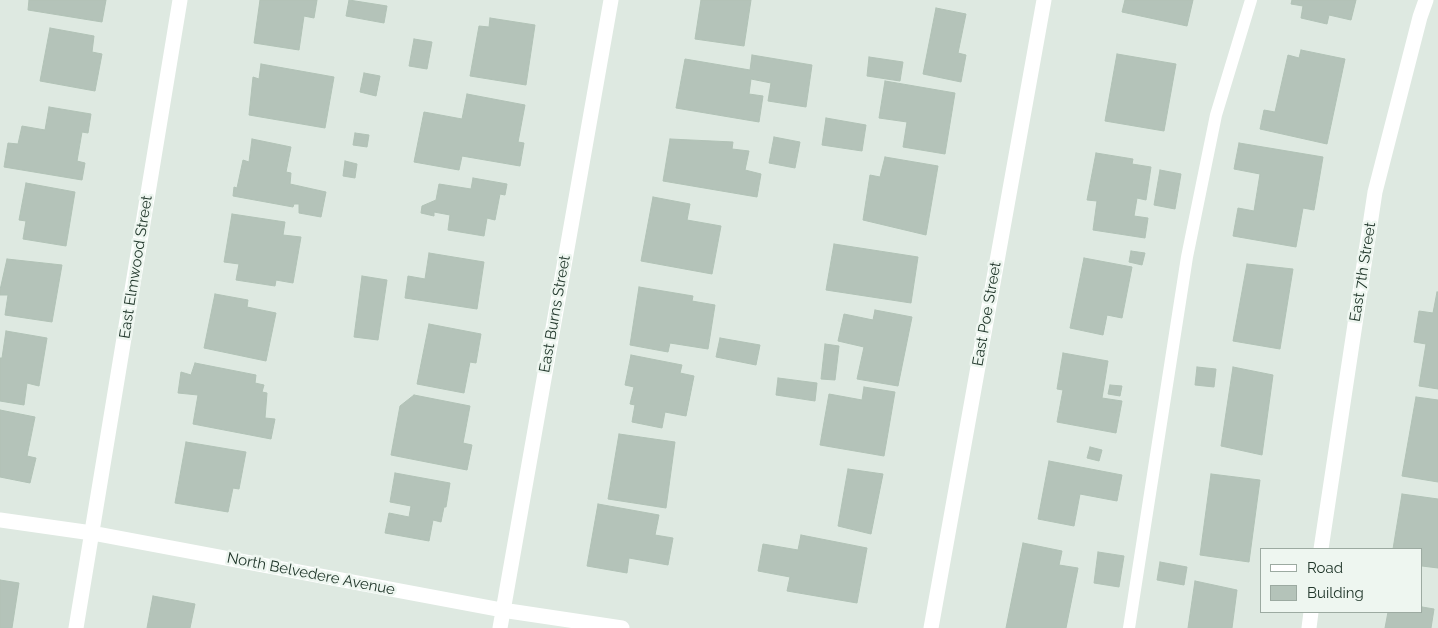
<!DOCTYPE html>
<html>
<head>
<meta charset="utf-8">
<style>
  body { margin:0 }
  #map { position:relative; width:1438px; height:628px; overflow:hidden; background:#dee9e1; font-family:Raleway,sans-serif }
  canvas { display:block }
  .legend { position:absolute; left:1260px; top:548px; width:162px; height:65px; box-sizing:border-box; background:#eef6f0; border:1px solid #9caaa1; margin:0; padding:6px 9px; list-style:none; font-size:15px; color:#21372b }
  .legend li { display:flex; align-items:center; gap:10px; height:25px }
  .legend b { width:25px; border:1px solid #9caaa1 }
</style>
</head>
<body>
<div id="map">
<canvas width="1438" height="628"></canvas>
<ul class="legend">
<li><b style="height:6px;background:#fff"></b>Road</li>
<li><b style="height:14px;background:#b4c3b9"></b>Building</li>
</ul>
</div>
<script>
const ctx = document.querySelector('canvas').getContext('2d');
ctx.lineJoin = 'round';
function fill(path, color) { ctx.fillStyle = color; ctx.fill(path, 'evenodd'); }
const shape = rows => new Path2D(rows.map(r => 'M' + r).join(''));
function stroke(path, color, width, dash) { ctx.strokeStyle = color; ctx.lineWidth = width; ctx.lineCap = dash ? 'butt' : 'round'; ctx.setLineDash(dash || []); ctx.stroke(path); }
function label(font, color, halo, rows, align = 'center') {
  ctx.font = font + ' Raleway,sans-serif'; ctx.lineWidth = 5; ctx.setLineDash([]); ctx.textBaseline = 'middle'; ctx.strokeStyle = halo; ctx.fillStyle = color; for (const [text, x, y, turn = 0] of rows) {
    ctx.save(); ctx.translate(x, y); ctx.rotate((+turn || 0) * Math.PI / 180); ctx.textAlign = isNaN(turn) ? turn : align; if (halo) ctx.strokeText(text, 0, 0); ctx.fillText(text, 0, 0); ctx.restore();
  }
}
const building = shape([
  [29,0,106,0,102,22,28,10,29,0],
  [260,0,317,0,314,18,304,16,299,50,254,43,260,0],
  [349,0,387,6,384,23,346,16,349,0],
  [701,0,751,0,744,46,695,39,701,0],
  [1125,0,1193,0,1187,26,1122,12,1125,0],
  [1292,0,1356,0,1351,20,1329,15,1327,24,1301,18,1303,6,1291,4,1292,0],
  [936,8,966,14,958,53,966,55,961,82,923,74,936,8],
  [490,18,535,25,526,85,470,76,479,26,489,27,490,18],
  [50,28,94,36,92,52,102,54,95,91,40,81,50,28],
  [414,39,432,42,427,69,409,66,414,39],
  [1301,50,1345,59,1327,144,1260,129,1264,110,1275,112,1288,55,1299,58,1301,50],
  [1117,54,1176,64,1164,131,1105,121,1117,54],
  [752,55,812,65,806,107,768,101,771,83,751,79,749,94,763,96,759,122,676,108,685,59,750,70,752,55],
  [869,57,903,62,900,81,867,76,869,57],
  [261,64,334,77,325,128,249,115,253,77,259,79,261,64],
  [364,73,380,76,376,96,360,92,364,73],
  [885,81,955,93,945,154,903,147,907,122,879,118,885,81],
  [467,94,525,105,518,142,524,143,520,166,462,156,459,170,414,162,424,112,462,119,467,94],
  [49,107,91,114,88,133,82,132,77,161,85,163,82,180,4,167,8,143,18,144,22,126,45,130,49,107],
  [826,118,866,125,862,151,822,145,826,118],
  [355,133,369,135,367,147,353,145,355,133],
  [774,137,800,142,795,168,769,163,774,137],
  [252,139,291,147,286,172,291,173,290,184,326,192,321,217,299,213,299,204,294,204,293,207,233,196,234,187,237,188,243,160,249,162,252,139],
  [670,139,733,142,732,149,749,151,745,170,761,174,757,197,663,181,670,139],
  [1239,143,1323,157,1314,210,1303,208,1296,247,1233,236,1238,208,1254,211,1260,174,1234,169,1239,143],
  [1096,153,1133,159,1132,164,1151,167,1146,200,1137,198,1134,216,1148,218,1145,238,1093,230,1097,201,1087,200,1096,153],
  [885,157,938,166,926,235,863,220,870,175,880,177,885,157],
  [345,161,357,164,355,178,343,176,345,161],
  [1160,170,1181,174,1175,209,1154,205,1160,170],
  [473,178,507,184,505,195,500,194,495,220,487,218,484,236,448,230,450,215,434,212,434,216,421,213,422,206,436,200,439,184,471,189,473,178],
  [26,183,75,192,66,246,23,239,26,221,19,220,26,183],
  [653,197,690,204,687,220,721,226,712,274,641,261,653,197],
  [232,214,285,222,283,235,301,237,293,283,276,280,275,286,236,280,239,264,224,262,232,214],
  [834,244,918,257,911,303,826,290,834,244],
  [1131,251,1145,253,1142,265,1129,262,1131,251],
  [429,253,484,262,477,309,405,298,408,276,425,279,429,253],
  [1084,258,1132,267,1122,318,1107,315,1103,335,1070,328,1084,258],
  [7,259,62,265,52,322,5,315,8,295,0,295,0,290,7,259],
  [1247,264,1293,269,1280,349,1233,341,1247,264],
  [362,276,387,280,378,340,354,337,362,276],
  [639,287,693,296,692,301,715,305,708,349,670,343,668,352,630,345,639,287],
  [1437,292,1438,292,1438,389,1419,386,1426,344,1414,342,1419,311,1433,313,1437,292],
  [215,294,248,300,247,307,276,313,266,361,204,348,215,294],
  [875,310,912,317,898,386,857,379,864,347,838,341,844,314,873,320,875,310],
  [429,324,481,334,476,363,470,362,464,393,417,384,429,324],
  [6,331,47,338,39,386,27,383,24,405,0,401,0,358,2,358,6,331],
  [720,338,760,345,756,365,716,357,720,338],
  [825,344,839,346,835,380,821,379,825,344],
  [1063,353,1108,361,1102,398,1122,401,1116,433,1057,422,1063,390,1057,389,1063,353],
  [631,355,682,365,680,373,694,376,686,416,665,412,662,428,632,422,635,405,630,404,634,387,625,385,631,355],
  [195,363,256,375,255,383,264,385,262,392,267,393,265,418,275,419,271,439,193,424,198,395,178,393,181,372,191,375,195,363],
  [1197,367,1216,369,1214,387,1195,385,1197,367],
  [1233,367,1273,375,1262,455,1221,446,1233,367],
  [778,378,817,383,815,401,776,395,778,378],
  [1110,385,1122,386,1120,396,1108,394,1110,385],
  [864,387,895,392,884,456,820,445,829,394,862,400,864,387],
  [414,395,470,406,463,443,472,445,467,470,391,455,400,406,414,395],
  [1416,397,1438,400,1438,482,1402,476,1416,397],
  [0,410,35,417,27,456,36,458,30,483,0,477,0,410],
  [619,434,675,442,666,508,608,499,619,434],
  [186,442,246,452,239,489,233,488,228,512,175,503,186,442],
  [1090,447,1102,450,1099,461,1087,458,1090,447],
  [1049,461,1122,475,1117,501,1080,494,1074,526,1038,519,1049,461],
  [848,469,883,474,871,534,838,526,848,469],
  [395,473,450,483,446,507,444,507,441,522,433,520,429,541,385,533,389,513,409,517,411,506,390,502,395,473],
  [1211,474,1260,480,1249,562,1200,555,1211,474],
  [1402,494,1438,499,1438,568,1422,566,1422,549,1393,549,1402,494],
  [598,504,659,515,655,535,673,538,668,565,629,558,627,573,587,566,598,504],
  [801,535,867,548,857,603,787,591,790,577,758,571,763,544,798,550,801,535],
  [1023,543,1062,551,1059,565,1078,568,1066,628,1006,628,1023,543],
  [1098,552,1124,556,1119,587,1094,583,1098,552],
  [1160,562,1187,567,1184,585,1157,580,1160,562],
  [0,580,19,583,12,628,0,628,0,580],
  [1195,581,1237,590,1232,628,1188,628,1195,581],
  [153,596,195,604,190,628,147,628,153,596],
  [1422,607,1434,609,1431,628,1385,628,1388,612,1422,612,1422,607]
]);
fill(building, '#b4c3b9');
stroke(building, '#b1c2b6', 1);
stroke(shape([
  [1129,628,1187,257,1216,115,1251,0]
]), '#fff', 12);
stroke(shape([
  [0,520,92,533,502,610,622,628],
  [1321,549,1375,192,1420,17,1426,0],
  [76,628,180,0],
  [500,628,611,0],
  [931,628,1044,0],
  [1309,628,1311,612]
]), '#fff', 15);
label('15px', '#21372b', '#eef6f0', [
  ["East Elmwood Street",136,267,-81],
  ["East 7th Street",1363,272,-81],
  ["East Burns Street",555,314,-80],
  ["East Poe Street",987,314,-80],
  ["North Belvedere Avenue",311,574,11]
]);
</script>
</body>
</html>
